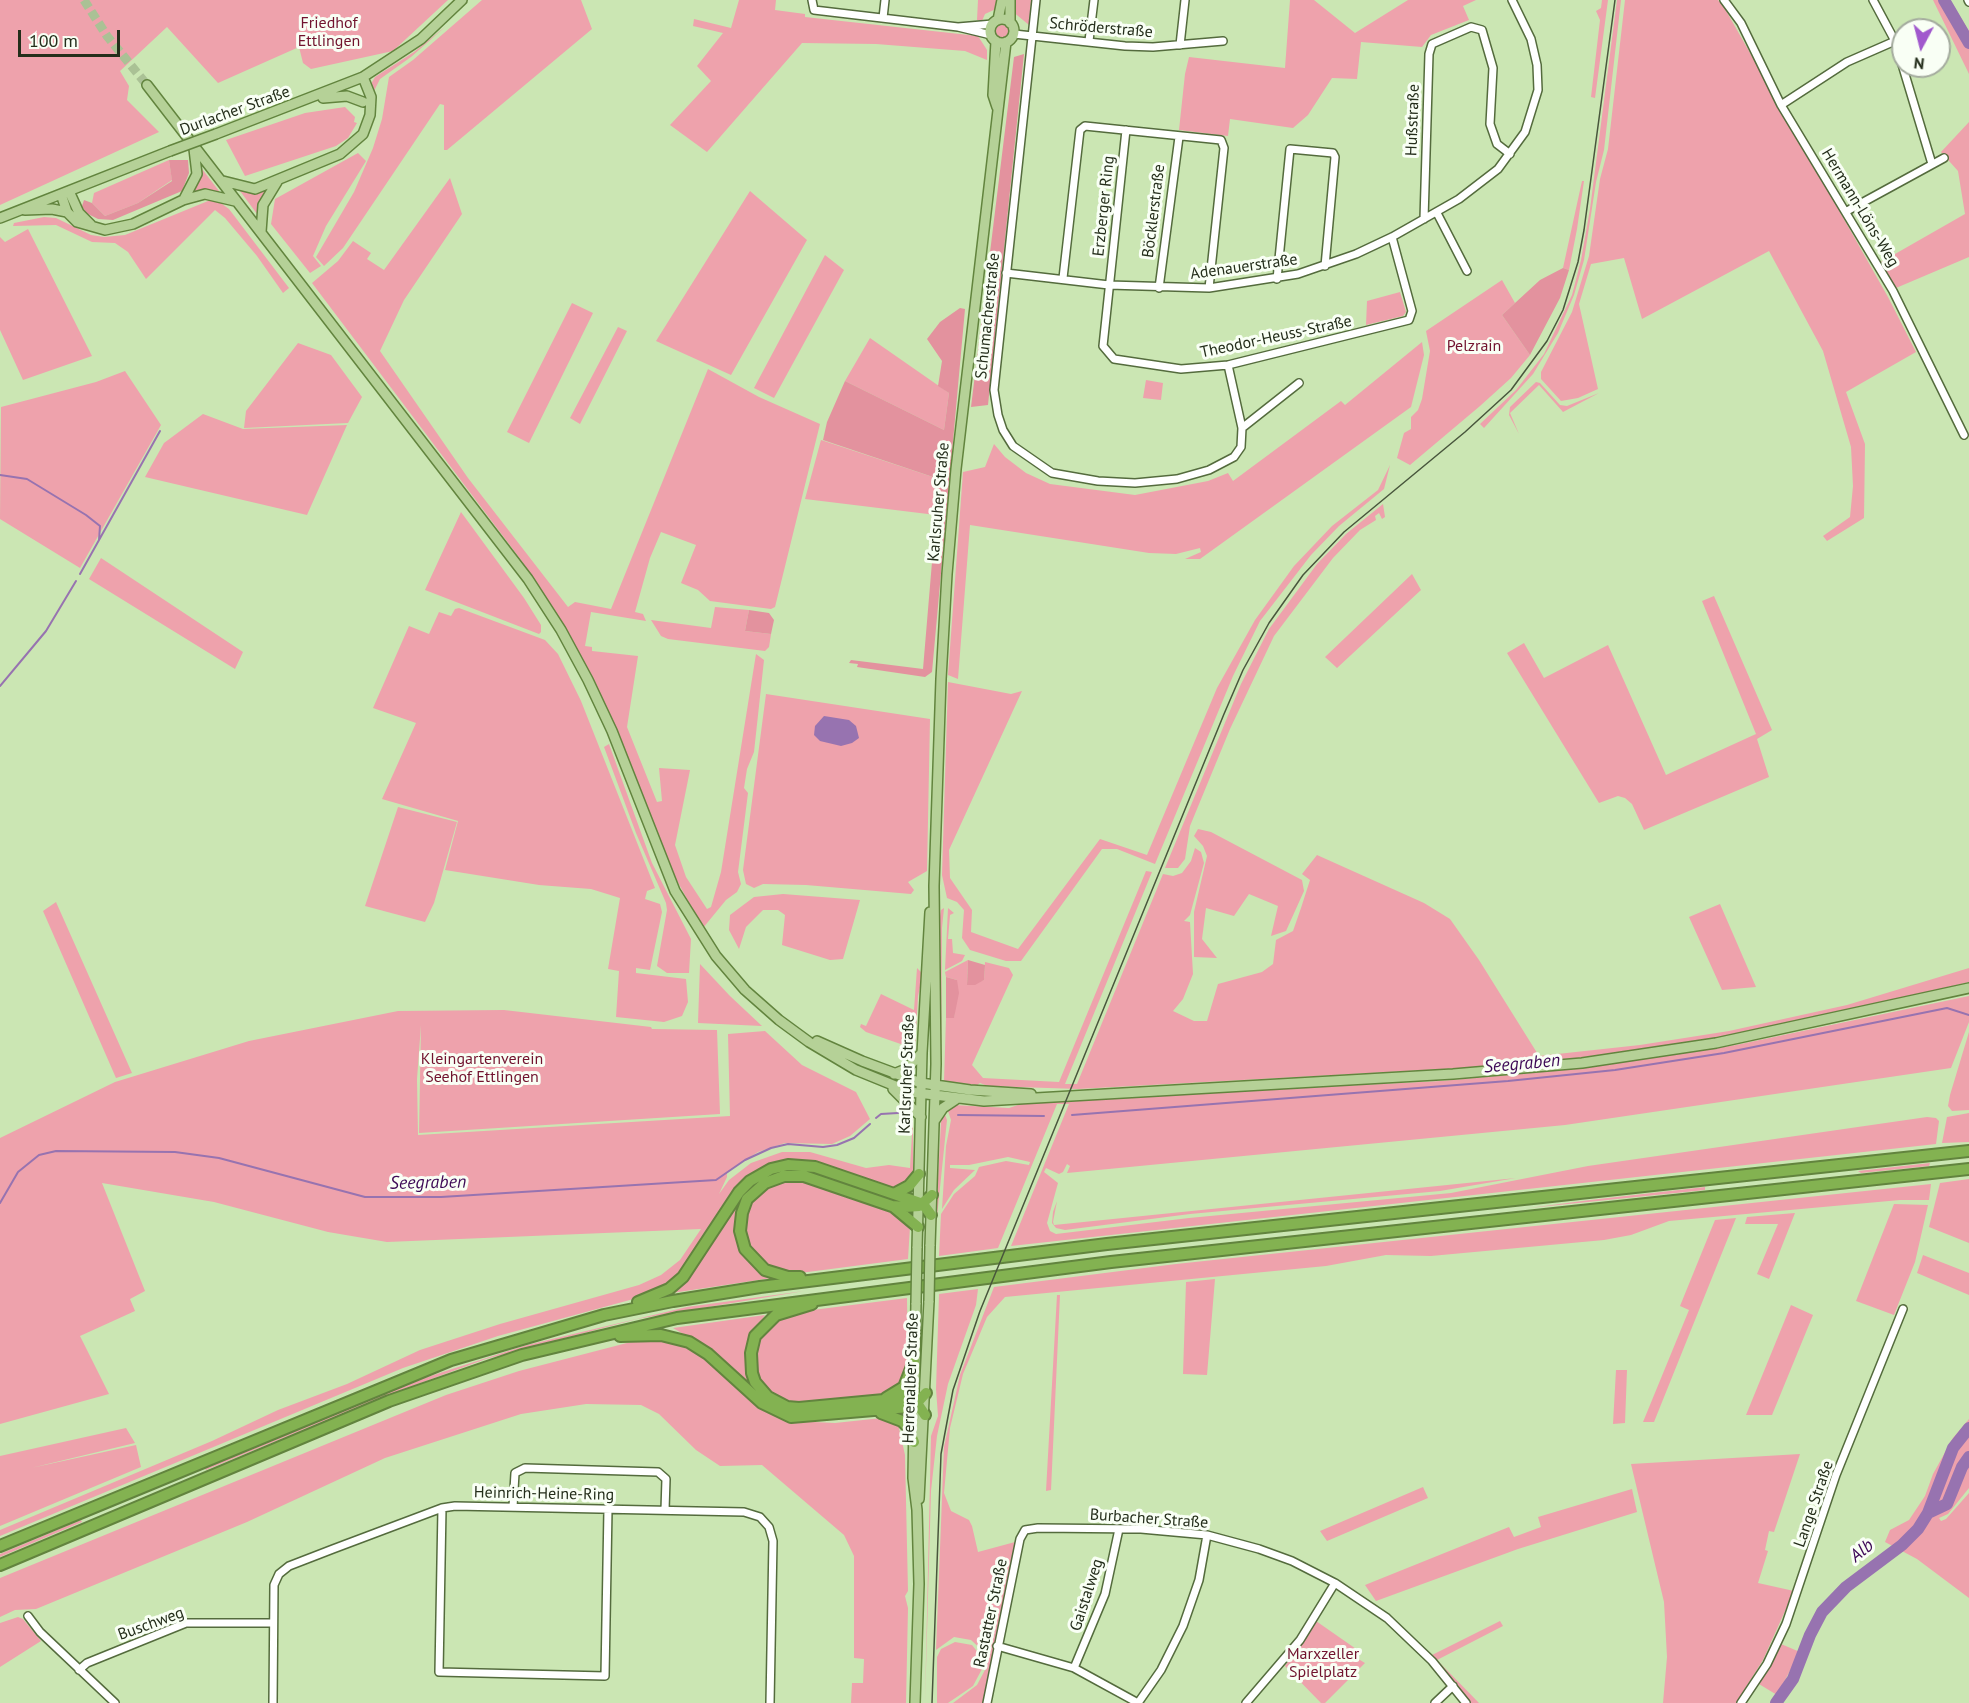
<!DOCTYPE html>
<html>
<head>
<meta charset="utf-8">
<style>
  body { margin:0 }
  #map { position:relative; width:1969px; height:1703px; overflow:hidden; background:#cbe6b3; font-family:"PT Sans",sans-serif }
  canvas { display:block }
  .north { position:absolute; left:1891px; top:18px; width:60px; height:60px; box-sizing:border-box; background:#f9fff5; border:2px solid #a4ab9e; border-radius:50%; rotate:187deg; font-size:16px; font-weight:700; line-height:24px; text-align:center; color:#242e1b }
  .north::after { content:''; display:block; margin:auto; width:21px; height:27px; background:#a159cd; clip-path:polygon(50% 0,100% 100%,50% 72%,0 100%) }
  .scale { position:absolute; left:18px; top:30px; width:102px; height:27px; box-sizing:border-box; border:3px solid #242e1b; border-top:0; padding-left:8px; font-size:18px; line-height:21px; white-space:nowrap; color:#242e1b; -webkit-text-stroke:4px #f9fff5; paint-order:stroke }
</style>
</head>
<body>
<div id="map">
<canvas width="1969" height="1703"></canvas>
<div class="north">N</div>
<div class="scale">100 m</div>
</div>
<script>
const ctx = document.querySelector('canvas').getContext('2d');
ctx.lineJoin = 'round';
function fill(path, color) { ctx.fillStyle = color; ctx.fill(path, 'evenodd'); }
const shape = rows => new Path2D(rows.map(r => 'M' + r).join(''));
function stroke(path, color, width, dash) { ctx.strokeStyle = color; ctx.lineWidth = width; ctx.lineCap = dash ? 'butt' : 'round'; ctx.setLineDash(dash || []); ctx.stroke(path); }
function label(font, color, halo, rows, align = 'center') {
  ctx.font = font + ' "PT Sans",sans-serif'; ctx.lineWidth = 6; ctx.setLineDash([]); ctx.textBaseline = 'middle'; ctx.strokeStyle = halo; ctx.fillStyle = color; for (const [text, x, y, turn = 0] of rows) {
    ctx.save(); ctx.translate(x, y); ctx.rotate((+turn || 0) * Math.PI / 180); ctx.textAlign = isNaN(turn) ? turn : align; if (halo) ctx.strokeText(text, 0, 0); ctx.fillText(text, 0, 0); ctx.restore();
  }
}
fill(shape([
  [0,0,448,0,393,51,311,69,303,63,299,47,218,83,167,27,120,71,129,86,127,100,159,132,0,205],
  [482,0,581,0,592,29,447,150,444,150,444,105,440,104,343,248,324,266,316,257,354,192,373,148,382,119,389,77,413,60],
  [739,0,776,0,775,10,805,14,805,17,978,36,987,50,987,60,965,51,876,44,802,43,707,152,670,125,711,81,697,66,723,33,693,26,694,19,731,28],
  [978,0,999,0,998,8,985,14,982,21,977,20],
  [1013,0,1031,0,1029,25,1012,11],
  [1290,0,1314,0,1355,33,1408,0,1476,0,1463,6,1469,20,1431,35,1422,47,1361,42,1357,79,1332,78,1308,115,1293,128,1230,119,1228,136,1179,130,1185,74,1189,57,1285,68],
  [1602,0,1608,0,1595,98,1591,97,1600,20,1596,11,1601,8],
  [1617,0,1621,0,1604,150,1596,182,1584,260,1574,295,1558,333,1533,374,1484,428,1480,424,1516,390,1544,354,1572,295,1581,260,1590,209],
  [1625,0,1718,0,1724,7,1888,297,1916,352,1846,392,1865,444,1864,518,1827,541,1823,536,1850,517,1853,486,1851,447,1823,351,1769,251,1642,319,1624,258,1591,264,1579,304,1598,389,1578,398,1561,401,1541,379,1541,372,1572,312,1589,256,1600,179,1608,149],
  [1933,0,1950,0,1969,31,1969,74],
  '995 32a7 7 0 1 1 14 0a7 7 0 1 1-14 0Z',
  [446,26,411,57,380,79,373,93,371,84,375,77,414,52],
  [345,107,355,117,354,122,357,123,348,138,336,146,245,176,226,140,305,113],
  [1969,122,1969,257,1896,288,1881,262,1965,214,1958,171,1941,152],
  [358,153,366,161,326,226,313,256,321,266,310,273,271,224,275,199],
  [169,160,172,180,138,203,105,216,92,203,94,193],
  [202,169,219,191,219,192,193,193],
  [450,178,462,214,404,300,380,351,468,478,568,607,575,602,611,609,708,369,759,397,820,424,775,607,771,609,710,601,698,590,681,583,696,545,661,532,650,558,635,612,643,614,646,621,591,612,585,646,592,647,592,651,638,656,627,727,657,802,662,801,659,768,690,770,675,845,686,877,707,909,711,907,721,872,756,654,764,660,754,752,747,769,744,788,748,793,738,872,741,884,737,892,726,900,703,928,675,877,607,709,555,612,521,560,312,283,338,261,353,241,371,253,367,259,384,270],
  [1582,181,1584,181,1577,229,1569,270,1563,268],
  [267,188,261,199,257,214,240,191],
  [750,191,807,240,731,375,656,341],
  [208,201,218,201,229,209,289,288,283,293,257,256,225,218,215,210,146,279,128,252,115,243,92,242,56,225,13,226,14,223,44,217,56,218,91,235,104,237,125,235],
  [28,229,92,356,23,380,0,330,0,237,5,242],
  [825,255,844,270,774,398,754,388],
  [1502,280,1515,303,1502,315,1530,355,1511,378,1480,406,1410,465,1397,458,1404,433,1411,429,1411,417,1418,410,1422,399,1430,351,1426,331],
  [1400,292,1406,312,1403,316,1366,325,1367,301],
  [572,303,593,313,529,443,507,432],
  [618,327,627,331,580,424,570,418],
  [870,338,949,393,944,430,845,381],
  [1422,342,1424,355,1411,407,1200,559,1185,559,1201,552,1200,548,1176,554,1149,553,970,525,958,679,948,675,963,472,985,467,994,444,1005,457,1026,473,1050,484,1135,495,1208,481,1228,473,1233,481,1341,401,1345,405],
  [298,343,331,355,362,397,348,423,244,428,246,411],
  [125,371,161,425,80,568,0,519,1,407,96,382],
  [1146,380,1163,383,1161,400,1143,398],
  [1536,382,1540,383,1560,405,1567,406,1599,393,1563,412,1539,385,1510,413,1519,434,1509,415,1510,407],
  [203,414,243,429,347,425,307,515,145,477,164,443],
  [821,440,939,479,936,515,805,499],
  [1390,465,1384,489,1339,526,1311,555,1260,621,1233,676,1155,864,1117,849,1102,849,1021,961,1006,961,970,950,962,938,964,910,957,902,947,898,942,875,948,682,1011,694,1022,691,949,850,950,878,972,910,971,932,1018,949,1100,839,1147,855,1217,688,1255,620,1294,566,1332,526,1378,490],
  [1383,504,1385,517,1382,519,1379,513,1375,516,1376,520,1360,530,1333,558,1274,636,1230,729,1190,826,1185,859,1178,868,1165,868,1241,684,1269,629,1317,564,1346,534],
  [461,512,524,598,541,625,541,632,539,634,425,590],
  [101,558,243,652,235,669,89,579],
  [1412,574,1421,590,1337,668,1325,657],
  [1714,596,1772,730,1757,739,1769,777,1644,830,1632,804,1625,798,1618,796,1599,803,1507,653,1524,643,1544,678,1608,645,1666,775,1756,734,1702,601],
  [715,607,749,610,745,631,771,634,769,647,765,651,668,639,661,636,651,620,711,628],
  [459,608,545,640,558,654,581,701,655,888,647,891,645,899,660,904,662,912,650,970,636,968,636,973,686,979,688,1002,682,1016,664,1022,616,1017,619,971,608,969,620,898,591,889,539,885,445,870,458,821,382,799,416,723,373,708,409,626,429,634,439,612,451,616,455,609],
  [766,694,930,719,927,871,908,882,914,890,911,894,806,885,763,884,754,888,746,884,743,870],
  [609,744,652,863,691,939,689,973,667,973,657,966,667,910,666,903,636,833,604,747],
  [398,807,457,822,434,903,425,922,365,906],
  [1198,829,1211,832,1302,880,1304,891,1286,931,1271,936,1278,906,1249,894,1234,916,1206,908,1202,939,1217,958,1194,957,1194,912,1207,856,1203,846,1194,836],
  [1195,848,1201,852,1204,863,1190,915,1184,921,1190,922,1193,974,1183,999,1173,1011,1194,1021,1207,1021,1218,984,1262,972,1273,964,1276,940,1293,931,1301,908,1310,880,1302,874,1317,855,1424,903,1450,919,1479,960,1539,1056,1640,1045,1729,1031,1847,1005,1969,968,1969,982,1866,1008,1726,1037,1534,1064,1078,1089,988,1086,980,1083,977,1085,944,1081,946,1018,954,1018,957,980,946,977,945,972,968,960,967,985,984,980,985,962,1009,968,1013,975,972,1065,983,1078,1059,1082,1146,871,1152,872,1065,1084,1077,1084,1163,874,1173,876,1182,873,1191,861],
  [783,894,860,900,843,959,830,960,782,945,785,915,778,910,763,910,746,927,739,949,729,930,730,915,754,897],
  [56,902,132,1073,116,1078,43,911],
  [1720,904,1756,987,1722,990,1689,917],
  [944,908,942,928,941,1076,939,922,941,910],
  [948,908,954,913,950,915,948,939,952,939,953,953,965,955,962,961,945,970],
  [700,964,730,996,762,1026,698,1023],
  [917,968,923,974,918,996,915,1049,866,1032,860,1027,861,1024,866,1026,881,994,914,1010],
  [1969,996,1969,1022,1951,1068,1565,1125,1067,1173,1070,1166,1067,1164,1063,1172,1059,1174,1046,1168,1044,1172,1058,1183,1047,1223,1050,1231,1056,1234,1189,1218,1451,1193,1588,1166,1927,1117,1936,1118,1939,1121,1936,1144,1011,1246,1069,1104,1057,1104,998,1248,939,1256,941,1214,954,1194,975,1176,979,1167,1006,1161,1029,1165,1030,1162,1008,1157,969,1165,950,1165,950,1168,975,1170,954,1190,942,1209,946,1146,951,1120,947,1108,954,1105,1009,1108,1027,1102,1441,1081,1575,1069,1736,1045],
  [504,1010,651,1027,652,1029,717,1030,720,1114,419,1133,421,1025,417,1079,418,1135,730,1116,728,1034,765,1031,802,1065,856,1092,870,1119,850,1136,832,1144,785,1143,758,1152,727,1172,727,1177,719,1194,729,1180,751,1163,782,1152,810,1152,866,1168,889,1165,910,1168,913,1116,913,1175,894,1189,814,1163,760,1171,691,1261,667,1286,648,1295,498,1336,403,1368,0,1536,0,1530,212,1441,278,1410,347,1384,420,1350,500,1324,639,1285,661,1275,680,1260,701,1229,387,1242,328,1232,214,1202,102,1183,145,1291,130,1299,135,1311,80,1336,109,1394,0,1424,0,1138,115,1082,249,1041,398,1011],
  [1969,1032,1969,1110,1952,1111,1948,1106,1950,1095],
  [944,1112,947,1120,935,1236,941,1122],
  [1969,1113,1969,1142,1942,1143,1947,1117],
  [1930,1163,1929,1166,1861,1173,1858,1171],
  [785,1168,806,1169,901,1199,900,1202,810,1172,786,1171,744,1199,743,1253,756,1268,772,1278,672,1293,734,1204,758,1180],
  [1516,1178,1440,1191,1190,1214,1065,1230,1056,1228,1052,1223,1053,1212,1057,1201,1053,1222,1054,1225],
  [1969,1179,1969,1243,1929,1227,1940,1183],
  [781,1181,810,1183,899,1214,910,1227,908,1259,800,1273,784,1272,767,1266,751,1251,746,1239,744,1223,754,1198,762,1189],
  [1931,1184,1929,1200,1900,1200,1669,1221,1631,1235,1604,1240,1431,1256,1386,1255,1326,1266,1005,1297,987,1317,963,1374,950,1428,944,1493,951,1511,969,1520,972,1526,978,1552,1015,1542,983,1703,953,1703,977,1685,986,1668,983,1651,971,1640,954,1637,936,1650,944,1447,960,1375,994,1287,1176,1264],
  [1705,1187,1705,1190,1529,1208,1590,1200],
  [1894,1204,1928,1205,1915,1262,1894,1315,1856,1301],
  [1795,1213,1769,1279,1757,1274,1778,1224,1745,1224,1747,1217],
  [1736,1218,1654,1422,1643,1422,1689,1310,1680,1306,1715,1220],
  [1923,1255,1969,1273,1969,1295,1917,1273],
  [1215,1279,1207,1375,1183,1374,1186,1282],
  [978,1289,976,1305,948,1384,937,1436,931,1491,925,1703,931,1436,938,1416,936,1389,939,1294],
  [804,1291,637,1319,486,1359,377,1399,206,1470,204,1468,421,1379,527,1345,687,1307],
  [1057,1295,1060,1295,1051,1490,1046,1491],
  [907,1298,908,1370,905,1379,887,1395,793,1404,774,1396,760,1380,756,1368,757,1346,763,1333,784,1316,797,1312],
  [1791,1305,1813,1315,1772,1415,1746,1415],
  [765,1315,751,1336,746,1358,747,1369,772,1406,697,1342,673,1328],
  [650,1337,687,1345,792,1421,835,1423,882,1418,898,1424,905,1455,908,1591,905,1596,908,1608,906,1703,851,1703,852,1683,863,1683,864,1659,854,1658,854,1556,844,1535,762,1465,720,1466,696,1450,659,1414,641,1405,586,1404,521,1414,385,1458,247,1522,36,1609,15,1610,0,1617,0,1578,446,1395,519,1371],
  [1616,1370,1627,1370,1625,1423,1613,1424],
  [1969,1419,1969,1488,1948,1514,1939,1518,1941,1521,1946,1519,1969,1493,1969,1598,1917,1559,1885,1542,1890,1530,1909,1520,1925,1496,1933,1474,1953,1438],
  [126,1428,135,1443,31,1468,136,1445,141,1467,0,1526,0,1456],
  [1800,1454,1774,1532,1769,1531,1765,1550,1768,1551,1758,1583,1794,1591,1763,1660,1736,1703,1663,1703,1667,1657,1664,1602,1631,1464],
  [1423,1487,1428,1498,1327,1541,1320,1531],
  [1632,1489,1637,1512,1518,1549,1376,1601,1365,1585,1509,1527,1514,1537,1541,1527,1538,1517],
  [81,1520,82,1522,0,1557,0,1554],
  [18,1617,23,1619,41,1641,0,1667,0,1623],
  [1316,1621,1359,1651,1355,1657,1365,1663,1325,1703,1321,1703,1285,1666],
  [1500,1621,1503,1626,1437,1660,1479,1703,1470,1703,1430,1656],
  [955,1642,972,1645,980,1655,982,1669,973,1686,948,1703,937,1703,937,1657,941,1649],
  [1781,1644,1800,1652,1777,1695,1759,1684]
]), '#eea2ac');
fill(shape([
  [1024,54,988,405,971,407,1014,57],
  [169,160,188,160,189,173,182,191,113,220,98,219,86,213,82,206,84,200,92,203,105,216,138,203,172,181],
  [1563,268,1569,270,1560,298,1530,355,1502,315,1540,280],
  [960,308,965,309,932,672,925,677,857,667,858,664,849,663,851,660,923,669,939,479,823,440,827,422,845,381,944,430,949,393,938,386,942,361,927,339,940,322],
  [749,610,769,613,774,620,771,634,745,631],
  [968,960,985,965,984,980,975,985,967,985],
  [946,977,957,980,959,993,954,1018,946,1018]
]), '#e3929e');
fill(shape([
  [824,716,849,720,856,726,859,738,852,743,841,746,820,741,814,735,815,726]
]), '#9773b0');
stroke(shape([
  [0,475,27,479,86,515,100,526,99,540],
  [80,574,160,431],
  [0,686,46,631,76,581],
  [958,1115,1044,1116],
  [1072,1115,1508,1081,1615,1070,1724,1053,1947,1008,1969,1015],
  [876,1118,881,1114,898,1113],
  [0,1203,18,1172,39,1155,56,1151,175,1152,219,1158,365,1197,441,1197,716,1180,745,1160,771,1148,788,1144,823,1147,837,1145,854,1138,870,1124]
]), '#9773b0', 2);
stroke(shape([
  [1944,0,1969,43],
  [1928,1513,1947,1504,1962,1467,1969,1457],
  [1776,1703,1793,1679,1810,1635,1822,1612,1846,1587,1902,1545,1918,1529,1928,1513,1953,1448,1969,1428]
]), '#9773b0', 12);
stroke(shape([
  [84,0,107,36,147,85]
]), '#aac195', 9, [9, 4.5]);
const minor = shape([
  [812,0,814,10,958,27,993,24],
  [1036,0,994,390,998,415,1003,430,1013,446,1052,473,1098,481,1135,483,1177,479,1209,470,1234,457,1241,447,1242,428,1228,365],
  [1724,0,1741,23,1781,105,1893,291,1964,435],
  [1873,0,1895,41,1932,164],
  [1968,0,1969,2],
  [883,18,885,0],
  [958,27,991,35],
  [1014,34,1125,46,1153,47,1223,41],
  [1089,41,1094,0],
  [1180,45,1185,0],
  [1781,105,1847,62,1895,41],
  [1126,130,1103,346,1114,359,1181,369,1228,365,1409,320,1412,311,1392,237],
  [1847,211,1944,158],
  [1437,213,1467,271],
  [1424,219,1429,54,1432,44,1471,27,1482,30,1493,68,1490,124,1497,144,1510,154],
  [1006,273,1109,285,1209,288,1298,274,1356,254,1392,237,1459,199,1498,169,1525,132,1538,90,1537,65,1531,39,1512,0],
  [1063,278,1080,130,1085,126,1221,140,1224,148,1209,288],
  [1277,279,1290,149,1333,153,1335,157,1325,266],
  [1159,288,1179,137],
  [1242,428,1299,383],
  [513,1507,515,1473,525,1468,658,1472,666,1479,665,1510],
  [442,1508,439,1672,605,1676,608,1509],
  [28,1616,40,1632,115,1703],
  [997,1646,1074,1668,1138,1703],
  [1074,1668,1105,1594,1119,1529],
  [79,1670,87,1663,186,1623,273,1623],
  [273,1703,274,1585,279,1574,289,1566,333,1549,442,1508,455,1506,744,1512,760,1517,769,1527,773,1541,770,1703],
  [987,1703,1020,1539,1025,1530,1038,1528,1141,1529,1207,1535,1259,1549,1292,1561,1335,1583,1387,1618,1432,1661,1466,1703],
  [1138,1703,1161,1670,1183,1626,1199,1580,1207,1535],
  [1246,1703,1300,1640,1335,1583],
  [1435,1703,1453,1686],
  [1741,1703,1767,1664,1786,1624,1836,1475,1903,1309]
]);
const major = shape([
  [1010,0,1010,23],
  '990 31a12 12 0 1 1 24 0a12 12 0 1 1-24 0Z',
  [998,20,1002,0],
  [996,41,993,95,997,107],
  [147,85,528,579,561,630,588,680,612,731,675,891,716,956,745,990,779,1020,809,1042,856,1070,910,1092,984,1101,1453,1074,1582,1063,1716,1043,1969,988],
  [323,98,347,96,363,102],
  [216,134,363,77,421,39,462,0],
  [223,181,255,189,340,154,363,134,370,115,371,97,363,77],
  [69,191,79,213,91,225],
  [61,194,67,212,77,222,105,230,133,224,183,200,205,194,235,201],
  [184,199,197,174,194,149],
  [25,210,52,209,67,212],
  [0,218,170,151],
  [261,232,263,205,277,182],
  [817,1041,862,1061,921,1083,970,1090,1031,1094],
  [894,1074,906,1069,922,1053],
  [893,1089,921,1117],
  [935,1120,943,1108,955,1100],
  [930,1246,936,1064,934,886,941,679,947,574,956,469,1006,42],
  [917,1248,922,1053,930,912],
  [919,1499,929,1301],
  [915,1703,919,1584,917,1510,913,1478,916,1303]
]);
const highway = shape([
  [894,1194,923,1204,931,1215],
  [894,1207,918,1227],
  [800,1277,788,1277,765,1270,745,1249,740,1231,742,1213,747,1199,765,1183,784,1176,804,1176,892,1206,905,1207,919,1206,932,1195],
  [638,1302,669,1289,683,1277,739,1192,750,1181,771,1169,788,1165,815,1167,894,1194,909,1186,919,1174],
  [812,1304,776,1315,755,1336,751,1353,752,1373,755,1382,768,1397,787,1407,799,1408,905,1398,917,1403,925,1415],
  [620,1336,661,1335,689,1342,708,1354,762,1403,791,1417,909,1407,917,1403,926,1393],
  [886,1398,904,1387,914,1361],
  [881,1413,902,1421,908,1427,914,1442],
  [0,1546,451,1360,604,1315,673,1301,760,1287,1107,1244,1969,1151],
  [0,1565,389,1401,522,1355,677,1318,1111,1262,1969,1169]
]);
stroke(minor, '#546b3d', 10);
stroke(major, '#62843e', 12);
stroke(highway, '#62843e', 14);
stroke(minor, '#fff', 7);
stroke(major, '#b5d197', 9);
stroke(highway, '#83b251', 10);
stroke(shape([
  [932,1703,941,1454,953,1390,980,1311,1224,714,1243,670,1269,623,1303,575,1344,532,1465,432,1511,390,1547,341,1563,310,1578,262,1584,230,1615,0]
]), '#48563c', 1.5);
const majorBridge = shape([
  [170,151,216,134],
  [929,1301,930,1246],
  [916,1303,917,1248]
]);
stroke(majorBridge, '#62843e', 12, []);
stroke(majorBridge, '#b5d197', 9);
label('16px', '#71132e', '#f9fff5', [
  ["Friedhof",329,23],
  ["Ettlingen",329,41],
  ["Pelzrain",1474,346],
  ["Kleingartenverein",482,1059],
  ["Seehof Ettlingen",482,1077],
  ["Marxzeller",1323,1654],
  ["Spielplatz",1323,1672]
]);
label('16px', '#242e1b', '#f9fff5', [
  ["Schröderstraße",1101,28,5],
  ["Durlacher Straße",235,111,-20],
  ["Hußstraße",1413,120,-88],
  ["Erzberger Ring",1104,206,-84],
  ["Hermann-Löns-Weg",1860,208,59],
  ["Böcklerstraße",1154,211,-83],
  ["Adenauerstraße",1244,267,-8],
  ["Schumacherstraße",988,316,-84],
  ["Theodor-Heuss-Straße",1276,337,-12],
  ["Karlsruher Straße",939,502,-85],
  ["Karlsruher Straße",907,1074,-88],
  ["Herrenalber Straße",911,1378,-88],
  ["Heinrich-Heine-Ring",544,1494,1],
  ["Lange Straße",1814,1504,-71],
  ["Burbacher Straße",1149,1519,4],
  ["Gaistalweg",1087,1595,-72],
  ["Rastatter Straße",991,1613,-78],
  ["Buschweg",151,1624,-20]
]);
label('italic 18px', '#3d0956', '#f9fff5', [
  ["Seegraben",1522,1064,-5],
  ["Seegraben",428,1183,-1],
  ["Alb",1862,1551,-39]
]);
</script>
</body>
</html>
